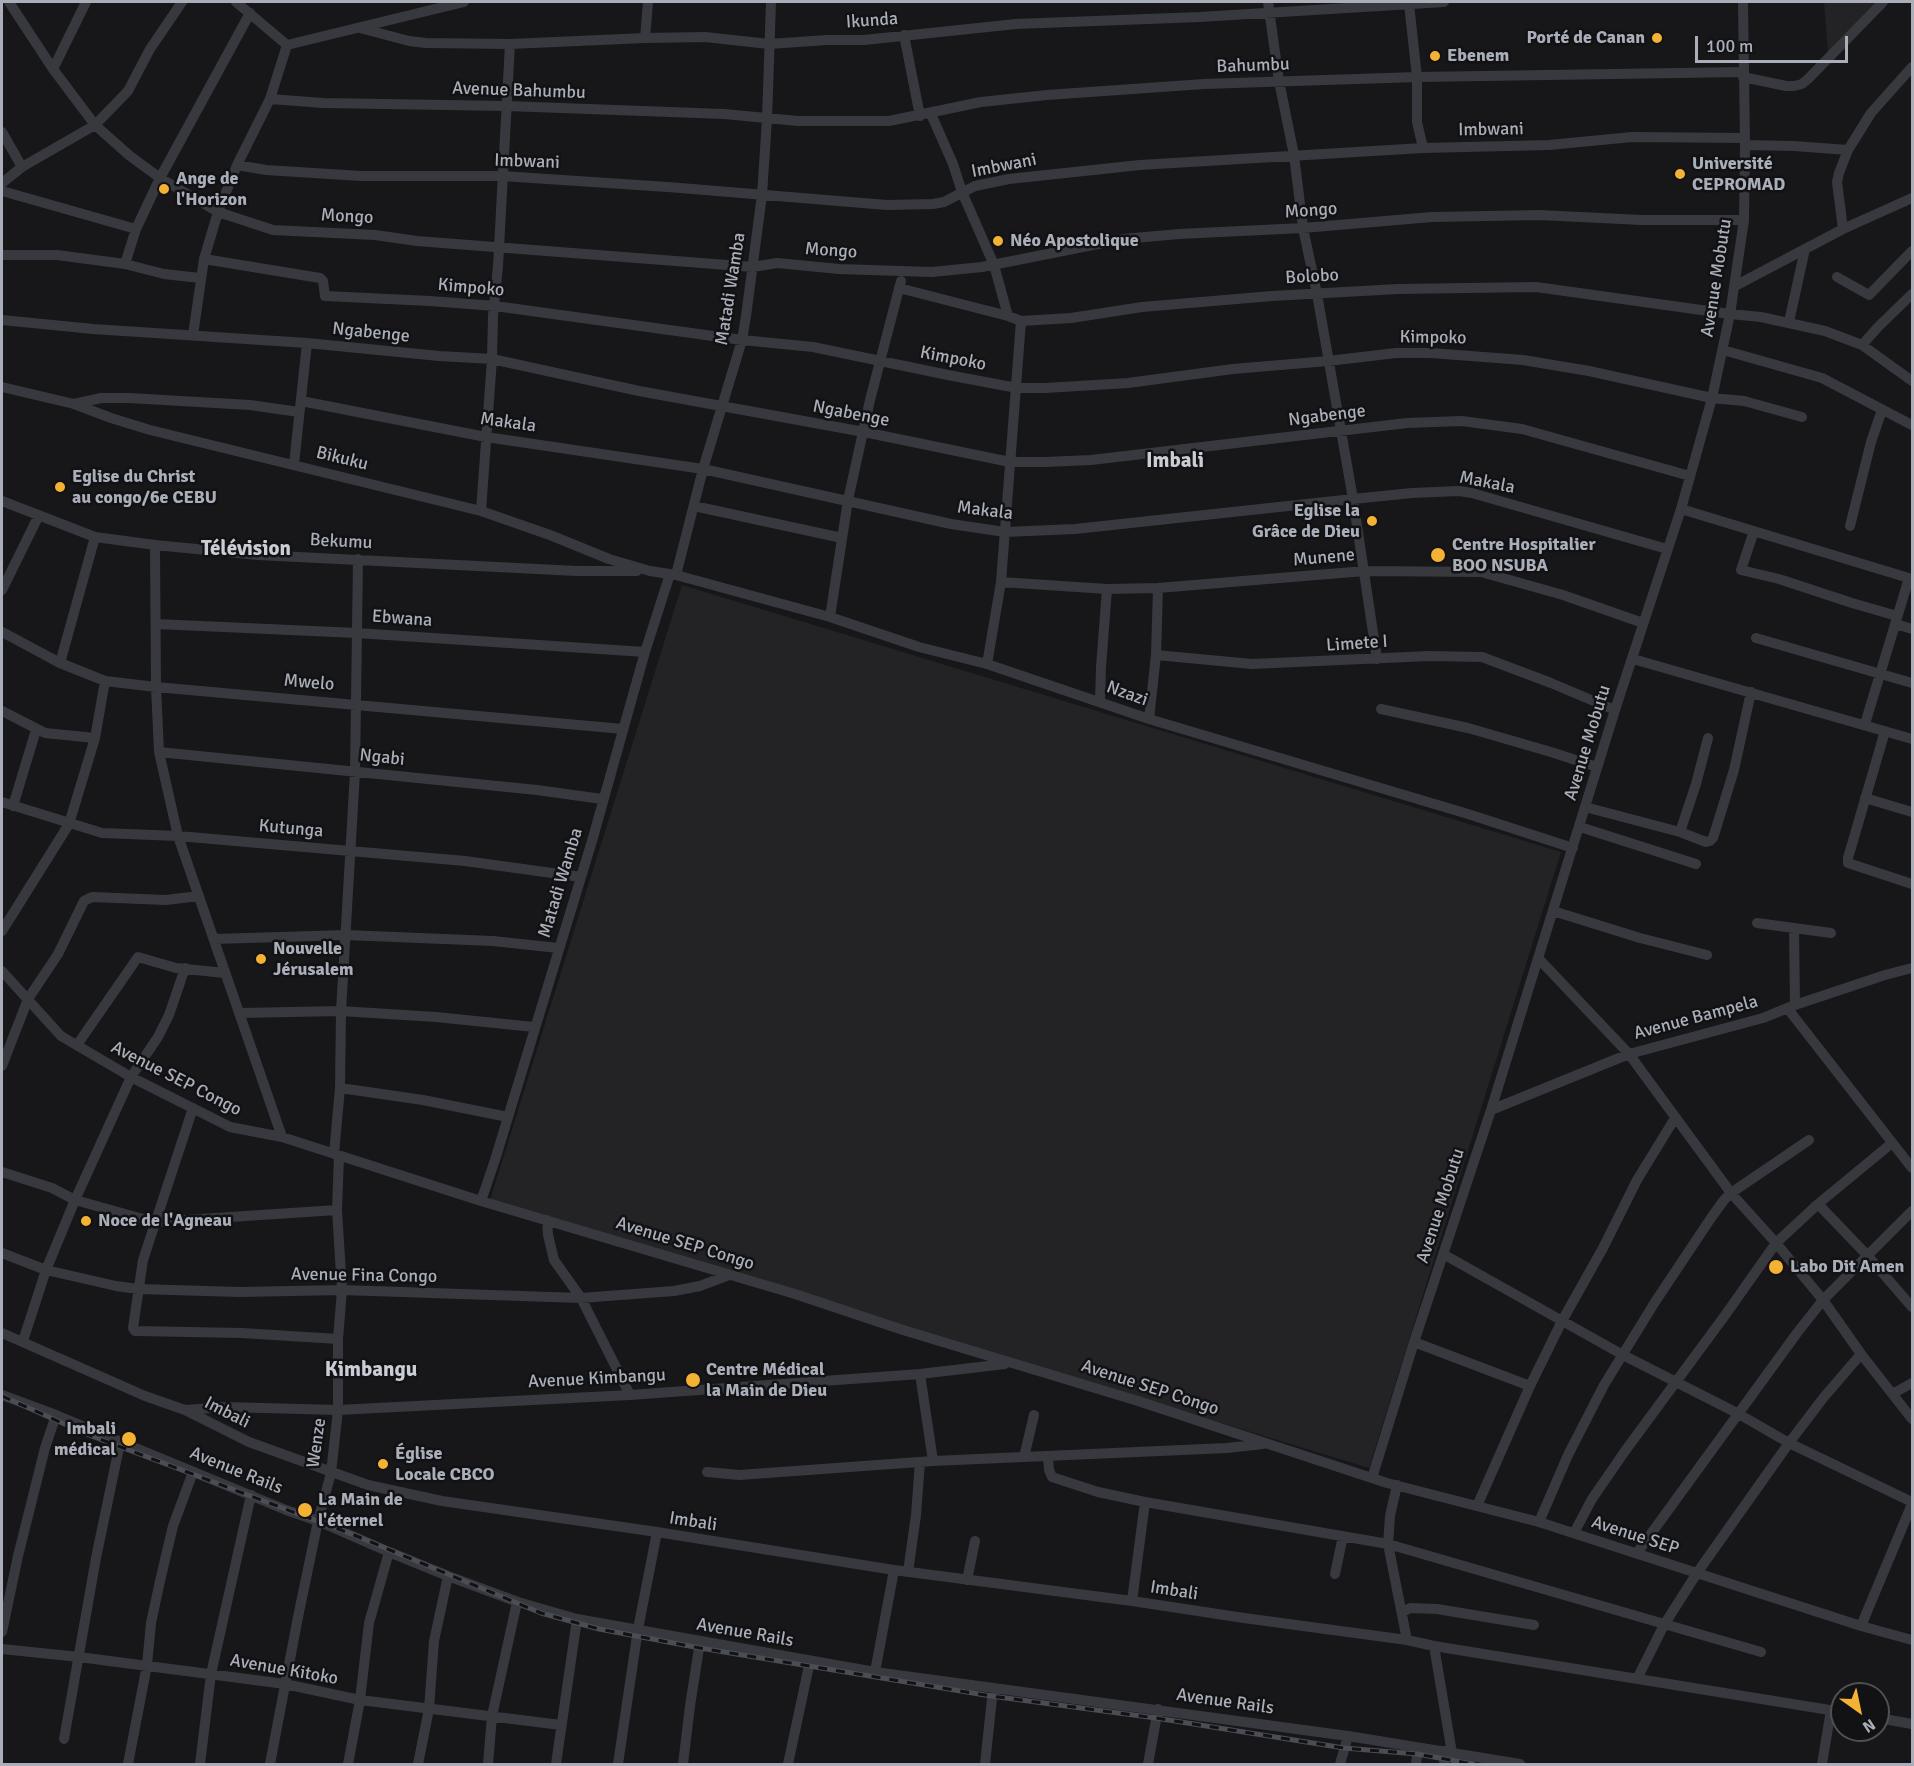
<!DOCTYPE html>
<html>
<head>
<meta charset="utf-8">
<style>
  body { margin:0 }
  #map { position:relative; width:1914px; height:1766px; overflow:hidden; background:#171719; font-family:Signika,sans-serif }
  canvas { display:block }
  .frame { position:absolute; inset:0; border:3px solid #a9aeb9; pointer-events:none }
  .north { position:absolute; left:1830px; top:1682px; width:60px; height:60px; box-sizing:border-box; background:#121214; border:2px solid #4e5056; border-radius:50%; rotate:147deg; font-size:16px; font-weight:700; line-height:24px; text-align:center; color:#a9aeb9 }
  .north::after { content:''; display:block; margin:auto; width:21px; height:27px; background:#f4b235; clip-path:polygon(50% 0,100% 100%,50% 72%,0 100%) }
  .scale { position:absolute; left:1695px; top:36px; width:153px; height:27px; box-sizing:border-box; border:3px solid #a9aeb9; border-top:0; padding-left:8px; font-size:18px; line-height:21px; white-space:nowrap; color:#a9aeb9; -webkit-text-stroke:4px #121214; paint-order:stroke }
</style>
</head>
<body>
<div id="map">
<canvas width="1914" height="1766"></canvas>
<div class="frame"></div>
<div class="north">N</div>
<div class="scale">100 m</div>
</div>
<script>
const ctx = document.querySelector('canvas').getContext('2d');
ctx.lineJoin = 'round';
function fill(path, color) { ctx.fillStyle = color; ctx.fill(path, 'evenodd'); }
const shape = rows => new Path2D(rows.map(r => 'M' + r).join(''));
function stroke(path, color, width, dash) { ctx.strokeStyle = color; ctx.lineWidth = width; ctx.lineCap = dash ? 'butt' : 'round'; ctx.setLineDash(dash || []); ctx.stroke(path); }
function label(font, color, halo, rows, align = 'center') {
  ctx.font = font + ' Signika,sans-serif'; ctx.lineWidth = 5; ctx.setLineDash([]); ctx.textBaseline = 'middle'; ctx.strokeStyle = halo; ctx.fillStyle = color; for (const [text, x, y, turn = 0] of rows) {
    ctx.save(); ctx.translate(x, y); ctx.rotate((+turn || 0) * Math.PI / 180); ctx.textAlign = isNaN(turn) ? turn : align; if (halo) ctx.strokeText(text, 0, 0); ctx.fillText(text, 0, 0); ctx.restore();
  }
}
fill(shape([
  [1824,2,1876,2,1829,62],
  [682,585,1561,852,1369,1468,490,1200]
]), '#232326');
stroke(shape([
  [9,2,53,69,95,125,130,156,160,178,218,212,273,230,375,235,417,241,753,267,777,263,839,269,932,272,982,267,1123,239,1179,234,1303,228,1432,217,1539,215,1642,220,1744,220],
  [236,2,287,45,464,2],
  [1268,2,1279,81,1294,155,1303,228,1317,294,1353,499,1377,659],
  [1409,4,1417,77,1417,122,1423,148],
  [360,28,409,41,426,43,510,44,645,38,705,37,769,44,827,40,864,40,1016,24,1200,17,1444,2],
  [904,35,920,116],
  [645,38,648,2],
  [53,69,86,2],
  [1743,77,1786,86,1794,86,1802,84,1808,79,1883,2],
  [270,99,323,103,507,106,724,114,798,121,889,121,981,102,1047,95,1204,84,1417,77,1743,72],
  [931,114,953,164,962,192,994,265,1008,316],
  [2,132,22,167],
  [1745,145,1794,146,1848,150],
  [237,165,266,170,361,176,502,176,668,187,887,205,933,204,944,202,975,186,1009,179,1140,165,1423,148,1549,145,1632,137,1745,138],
  [2,183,22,167,95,125,128,91,150,49,182,2],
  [2,191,136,229],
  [1843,229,1837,182,1839,173,1848,150,1871,113,1912,67],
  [2,255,57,255,125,264,164,274,200,278],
  [204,259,320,278,323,281,325,296,430,301,495,306,742,340,813,347,948,375,1017,388,1045,388,1128,383,1233,369,1328,361,1396,353,1431,353,1523,360,1589,371,1712,398,1744,401,1802,417],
  [125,264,136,229,160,178,250,13],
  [1837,277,1869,295,1912,251],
  [1735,286,1843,229,1912,198],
  [899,288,1008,316,1021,321,1071,318,1142,307,1272,296,1398,289,1536,287,1730,314,1761,317,1825,331,1862,345,1912,381],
  [2,320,93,329,307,343,439,356,492,359,639,391,864,432,1010,462,1045,462,1091,460,1407,423,1462,421,1522,429,1690,476],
  [1789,322,1805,249],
  [193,335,204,259,218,212,237,165,270,99,287,45],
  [1862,345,1878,327,1912,294],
  [1723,350,1822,378,1912,425],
  [2,387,74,404,111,418,150,430,481,511,550,535,609,559,650,571,676,575,830,617,919,647,987,664,1149,719,1468,814,1573,848],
  [301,401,486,437,703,469,951,524,1005,532,1075,529,1353,499,1412,493,1459,491,1472,493,1667,549],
  [74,404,101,398,129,398,250,405,299,412],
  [294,464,307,343],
  [2,501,95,537,155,545,258,555,577,571,637,571],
  [694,506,842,538],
  [1681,509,1912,579],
  [481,511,492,359,493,316,498,266,510,44],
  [1850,526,1871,442,1882,410],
  [1754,531,1741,570,1779,579,1852,603,1897,616],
  [155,545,156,687,159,752,178,836,282,1137],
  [676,575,703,469,742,340,746,316,762,195,767,119,771,2],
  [1001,582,1107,589,1158,588,1365,571,1481,572,1563,595,1643,623],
  [2,590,39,515],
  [830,617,848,500,870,400,901,281],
  [156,624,357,633,645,652],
  [1896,624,1912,629],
  [2,632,60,663,105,681,156,687,623,729],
  [1756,638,1912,683],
  [1156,655,1158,588],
  [1633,659,1912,739],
  [60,663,95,537],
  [987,664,1001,582,1021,321],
  [1100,701,1101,667,1107,589],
  [1381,709,1468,728,1551,752,1597,767],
  [2,711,45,733,95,738],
  [1149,719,1156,655,1252,664,1429,656,1482,657,1551,683,1615,710],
  [1865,724,1909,578],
  [1885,731,1848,858,1848,863,1912,884],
  [159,752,537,790,602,799],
  [1865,798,1912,812],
  [2,802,102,833,178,836,465,861,581,877],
  [13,806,36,730],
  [1585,807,1680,832,1706,842,1710,841,1713,838,1734,770,1751,692],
  [1580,827,1696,864],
  [1680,832,1696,784,1708,738],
  [1553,911,1640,938,1707,955],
  [1757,923,1831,933],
  [1794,928,1795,1005],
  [2,931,69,824,95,738,105,681],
  [214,939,346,935,493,941,558,948],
  [1538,958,1629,1054,1731,1193,1776,1243,1823,1300,1861,1354,1912,1419],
  [2,971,61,1036,131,1077,230,1127,282,1137,481,1201,795,1294,903,1330,1138,1401,1387,1483,1539,1522,1861,1626,1912,1640],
  [1788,1009,1912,1168],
  [240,1013,341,1011,436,1017,534,1027],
  [77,1045,138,957,176,968,225,973],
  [2,1066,28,999,58,954,84,901,92,897,166,900,199,896],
  [340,1088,423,1100,508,1117],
  [193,1108,143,1260,133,1328,135,1331,242,1333,338,1339],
  [1491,1110,1629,1054,1763,1018,1795,1005,1885,975,1912,968],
  [334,1154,340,1088,341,1011,355,772,358,559],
  [2,1172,52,1188,75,1200,154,1222,337,1210],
  [481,1201,495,1160,592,841,645,652,670,574],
  [1818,1204,1867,1255,1912,1307],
  [547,1220,548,1235,554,1260,581,1298,630,1395],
  [2,1253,46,1270,116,1286,138,1289,240,1292,342,1290,581,1298,674,1291,700,1286,729,1275],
  [1443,1254,1623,1355,1737,1413,1789,1443,1912,1502],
  [2,1333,145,1396,185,1410,249,1442,368,1485,442,1501,657,1532,894,1570,1132,1601,1244,1618,1407,1640,1434,1646,1842,1712],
  [23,1341,46,1270,75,1200,131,1077,158,1037,169,1015,185,968],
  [1414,1342,1530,1386],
  [920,1374,933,1461],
  [1894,1393,1912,1383],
  [2,1395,56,1415,286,1510,318,1521,389,1552,448,1576,518,1602,577,1619,875,1672,1348,1736,1520,1764],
  [185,1410,226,1407,338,1410,630,1395,920,1374,1005,1364],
  [1048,1456,1049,1470,1052,1477,1098,1492,1145,1502,1388,1544,1761,1652],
  [1024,1457,1034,1415],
  [707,1472,739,1475,933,1461,1227,1448,1263,1444],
  [1372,1478,1414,1342,1491,1110,1615,710,1681,509,1712,398,1730,314,1744,220,1745,145,1743,2],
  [1397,1485,1390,1516,1388,1544,1407,1640],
  [1477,1506,1530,1386,1562,1321,1603,1248,1637,1180,1675,1118],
  [1539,1522,1568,1455,1604,1385,1655,1302,1711,1218,1724,1200,1731,1193,1809,1140],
  [1574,1533,1592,1499,1625,1451,1726,1314,1776,1243,1818,1204,1892,1143],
  [1637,1553,1797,1333,1823,1300,1912,1211],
  [908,1572,916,1515,920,1462],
  [1335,1574,1343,1536],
  [967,1580,975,1541],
  [1132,1601,1145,1502],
  [1403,1612,1410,1608,1437,1609,1534,1625],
  [1861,1626,1912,1504],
  [2,1632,18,1556,45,1448,56,1415],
  [1434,1646,1452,1753],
  [2,1649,79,1657,285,1684,360,1700,561,1725],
  [875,1672,894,1570],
  [1637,1679,1664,1625,1697,1573,1789,1443,1824,1397,1861,1354],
  [1878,1718,1912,1724],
  [64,1739,96,1558,120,1443],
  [128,1764,147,1665,151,1623,160,1581,173,1526,193,1472],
  [200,1764,211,1674,251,1495],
  [270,1764,298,1617,318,1521,331,1473,338,1410,338,1339,342,1290,337,1210,339,1156],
  [348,1764,360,1700,369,1623,389,1552],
  [418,1764,429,1709,434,1641,448,1576],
  [488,1764,492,1716,517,1602],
  [556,1764,577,1619],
  [618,1764,638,1629,657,1532],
  [683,1764,690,1706,700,1642],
  [788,1764,810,1661],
  [985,1764,993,1689],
  [1148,1764,1158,1709],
  [1340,1764,1348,1736],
  [1416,1764,1418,1748],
  [1444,1764,1445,1751],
  [1822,1764,1831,1710]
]), '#38393f', 10);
const rail = shape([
  [2,1396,89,1435,354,1535,541,1613,599,1629,700,1648,991,1696,1156,1718,1344,1748,1417,1754,1473,1764]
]);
stroke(rail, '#4b4d54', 5);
stroke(rail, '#121214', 3, [9]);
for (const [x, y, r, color] of [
  [1657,38,6,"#f4b235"],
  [1435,56,6,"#f4b235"],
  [1680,174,6,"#f4b235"],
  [164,189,6,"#f4b235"],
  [998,241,6,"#f4b235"],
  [60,487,6,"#f4b235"],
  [1372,521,6,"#f4b235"],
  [1438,555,8,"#f4b235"],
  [261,959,6,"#f4b235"],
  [86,1221,6,"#f4b235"],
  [1776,1267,8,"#f4b235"],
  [693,1380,8,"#f4b235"],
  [129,1439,8,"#f4b235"],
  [383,1464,6,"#f4b235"],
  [305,1510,8,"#f4b235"]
]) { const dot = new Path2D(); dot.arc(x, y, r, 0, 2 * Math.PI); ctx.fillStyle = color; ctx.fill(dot); stroke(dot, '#121214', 2); }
label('18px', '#a9aeb9', '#121214', [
  ["Ikunda",872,21,-4],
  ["Bahumbu",1253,66,-2],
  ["Avenue Bahumbu",519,91,2],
  ["Imbwani",1491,130,-1],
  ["Imbwani",527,162,2],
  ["Imbwani",1004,166,-11],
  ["Mongo",1311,211,-4],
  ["Mongo",347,217,3],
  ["Mongo",831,251,4],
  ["Bolobo",1312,277,-3],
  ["Avenue Mobutu",1717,278,-81],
  ["Kimpoko",471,288,5],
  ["Matadi Wamba",731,289,-81],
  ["Ngabenge",371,333,6],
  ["Kimpoko",1433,338,1],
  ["Kimpoko",953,359,11],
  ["Ngabenge",851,414,11],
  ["Ngabenge",1327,416,-7],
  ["Makala",508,423,8],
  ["Bikuku",342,459,14],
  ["Makala",1487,483,11],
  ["Makala",985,511,7],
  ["Bekumu",341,542,3],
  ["Munene",1324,558,-5],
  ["Ebwana",402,619,4],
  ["Limete I",1357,644,-4],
  ["Mwelo",309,683,5],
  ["Nzazi",1127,694,20],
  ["Avenue Mobutu",1588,743,-73],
  ["Ngabi",382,758,6],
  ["Kutunga",291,829,5],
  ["Matadi Wamba",561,883,-73],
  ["Avenue Bampela",1696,1018,-15],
  ["Avenue SEP Congo",176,1079,27],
  ["Avenue Mobutu",1441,1206,-72],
  ["Avenue SEP Congo",685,1244,17],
  ["Avenue Fina Congo",364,1276,1],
  ["Avenue Kimbangu",597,1379,-3],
  ["Avenue SEP Congo",1150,1388,18],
  ["Imbali",227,1413,27],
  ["Wenze",317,1443,-82],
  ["Avenue Rails",236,1471,22],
  ["Imbali",693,1522,9],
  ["Avenue SEP",1635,1536,18],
  ["Imbali",1174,1591,9],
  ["Avenue Rails",745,1633,10],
  ["Avenue Kitoko",284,1670,10],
  ["Avenue Rails",1225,1702,8]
]);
label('bold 18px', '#a9aeb9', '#121214', [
  ["Porté de Canan",1645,38,"right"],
  ["Ebenem",1447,56],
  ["Université",1692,164],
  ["CEPROMAD",1692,185],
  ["Ange de",176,179],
  ["l'Horizon",176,200],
  ["Néo Apostolique",1010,241],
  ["Eglise du Christ",72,477],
  ["au congo/6e CEBU",72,498],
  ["Eglise la",1360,511,"right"],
  ["Grâce de Dieu",1360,532,"right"],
  ["Centre Hospitalier",1452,545],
  ["BOO NSUBA",1452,566],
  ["Nouvelle",273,949],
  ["Jérusalem",273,970],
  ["Noce de l'Agneau",98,1221],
  ["Labo Dit Amen",1790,1267],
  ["Centre Médical",706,1370],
  ["la Main de Dieu",706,1391],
  ["Imbali",116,1429,"right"],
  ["médical",116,1450,"right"],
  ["Église",395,1454],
  ["Locale CBCO",395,1475],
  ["La Main de",318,1500],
  ["l'éternel",318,1521]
], 'left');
label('bold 21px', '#cacdd5', '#121214', [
  ["Imbali",1175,461],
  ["Télévision",246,549],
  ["Kimbangu",371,1370]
]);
</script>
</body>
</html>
